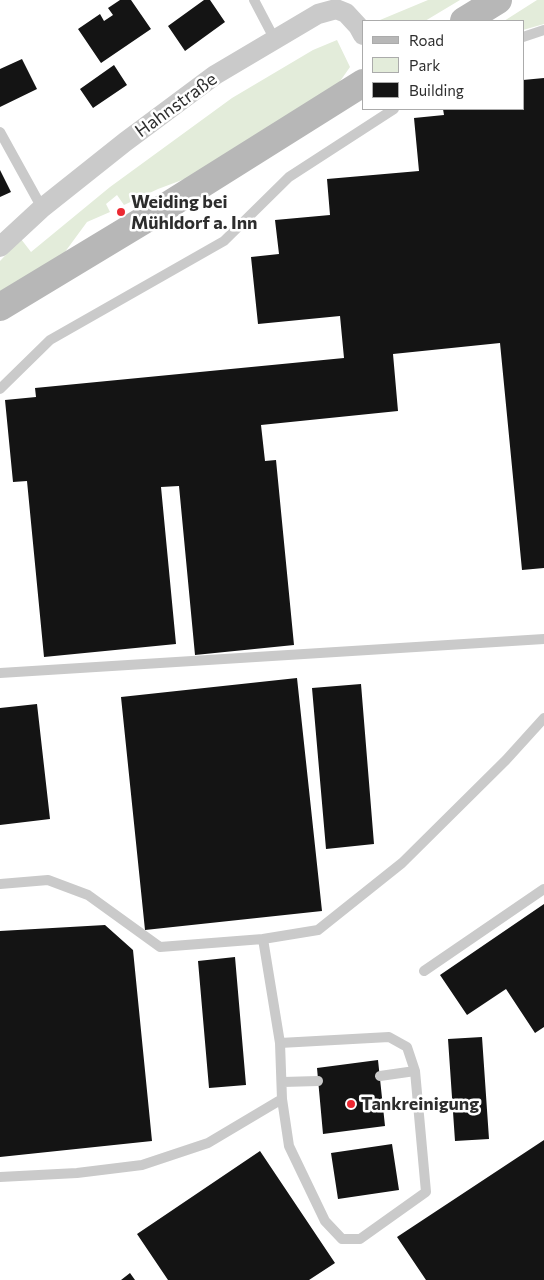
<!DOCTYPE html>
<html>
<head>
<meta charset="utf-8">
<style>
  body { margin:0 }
  #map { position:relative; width:544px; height:1280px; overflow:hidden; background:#fff; font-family:Commissioner,sans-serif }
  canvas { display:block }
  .legend { position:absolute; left:362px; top:20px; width:162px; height:90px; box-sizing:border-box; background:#fff; border:1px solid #ababab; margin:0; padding:6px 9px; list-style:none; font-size:15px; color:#2d2d2d }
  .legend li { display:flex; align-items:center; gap:10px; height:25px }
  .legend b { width:25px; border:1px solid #ababab }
</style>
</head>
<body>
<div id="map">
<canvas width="544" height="1280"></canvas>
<ul class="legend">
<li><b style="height:6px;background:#b7b7b7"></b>Road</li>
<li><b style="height:14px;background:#e3ecda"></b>Park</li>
<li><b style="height:14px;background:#141414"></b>Building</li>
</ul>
</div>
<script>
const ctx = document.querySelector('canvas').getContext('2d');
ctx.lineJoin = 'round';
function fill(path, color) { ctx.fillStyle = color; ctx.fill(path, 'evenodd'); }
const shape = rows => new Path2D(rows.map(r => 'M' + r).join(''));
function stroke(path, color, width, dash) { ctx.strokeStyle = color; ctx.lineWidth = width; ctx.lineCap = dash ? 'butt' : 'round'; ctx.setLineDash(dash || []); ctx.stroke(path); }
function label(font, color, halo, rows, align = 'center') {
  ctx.font = font + ' Commissioner,sans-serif'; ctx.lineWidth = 5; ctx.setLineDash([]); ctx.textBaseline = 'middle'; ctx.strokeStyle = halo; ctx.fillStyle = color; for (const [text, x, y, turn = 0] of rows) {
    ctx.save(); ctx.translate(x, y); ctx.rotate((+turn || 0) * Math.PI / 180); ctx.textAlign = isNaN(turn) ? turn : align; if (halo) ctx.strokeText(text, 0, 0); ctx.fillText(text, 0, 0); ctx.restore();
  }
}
fill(shape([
  [428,0,460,0,425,21,381,21,380,20],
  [537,0,544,0,544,24,523,30,523,21,504,21],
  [337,40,350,67,336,87,198,174,158,189,124,205,117,195,106,204,110,212,87,222,62,256,0,292,0,261,21,239,31,252,110,187,232,98,313,50]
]), '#e3ecda');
fill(shape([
  [120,0,131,0,151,29,101,63,78,29,100,14,104,21,113,15,108,8],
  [204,0,210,0,225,22,185,51,168,26],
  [22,59,37,89,0,107,0,69],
  [114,65,127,85,93,108,80,89],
  [544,78,544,568,522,570,500,343,393,354,398,411,261,425,265,461,276,460,294,645,195,655,179,486,161,487,176,644,44,657,27,481,13,482,5,400,36,397,35,388,344,358,340,316,258,324,251,257,279,254,275,220,330,215,327,179,419,171,414,118,444,115,443,109,523,109,523,80],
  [0,170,11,192,0,197],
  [297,678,322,911,145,930,121,697],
  [361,684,374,844,326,849,312,688],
  [37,704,50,819,0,825,0,708],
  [544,904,544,1027,535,1033,506,989,467,1015,440,975],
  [105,925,133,950,152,1141,0,1157,0,931],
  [235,957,246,1085,209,1088,198,961],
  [482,1037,489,1139,455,1141,448,1039],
  [378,1060,385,1126,323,1134,317,1068],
  [544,1140,544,1280,426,1280,397,1237],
  [392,1144,399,1190,338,1199,331,1153],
  [260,1151,335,1263,309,1280,168,1280,137,1234],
  [130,1273,135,1280,121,1280]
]), '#141414');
stroke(shape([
  [254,0,275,40],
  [523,37,544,30],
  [0,132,42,208],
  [0,389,50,340,224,241,289,177,394,109],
  [0,673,544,639],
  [0,884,48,880,88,895,160,947,263,939],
  [424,971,544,889],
  [280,1043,389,1037,407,1047,415,1071,426,1192,360,1239,342,1239,325,1221,289,1146,282,1099],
  [380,1076,415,1071],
  [283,1082,318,1081],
  [0,1177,77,1173,142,1165,208,1143,282,1099,280,1043,263,939,318,930,402,863,506,760,544,718]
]), '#cacaca', 10);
stroke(shape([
  [0,247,42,208,125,142,215,75,318,14,336,9,346,13,358,26,363,35]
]), '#cacaca', 20);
stroke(shape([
  [464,21,498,0],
  [0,307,159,211,363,83]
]), '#b7b7b7', 28);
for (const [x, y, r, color] of [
  [121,212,5,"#eb2832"],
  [351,1104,5,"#eb2832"]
]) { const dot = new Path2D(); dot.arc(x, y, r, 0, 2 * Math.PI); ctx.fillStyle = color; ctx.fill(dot); stroke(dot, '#fff', 2); }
label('18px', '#2d2d2d', '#fff', [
  ["Hahnstraße",176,105,-36]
]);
label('bold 18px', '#2d2d2d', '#fff', [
  ["Weiding bei",131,202],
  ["Mühldorf a. Inn",131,223],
  ["Tankreinigung",361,1104]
], 'left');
</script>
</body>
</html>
